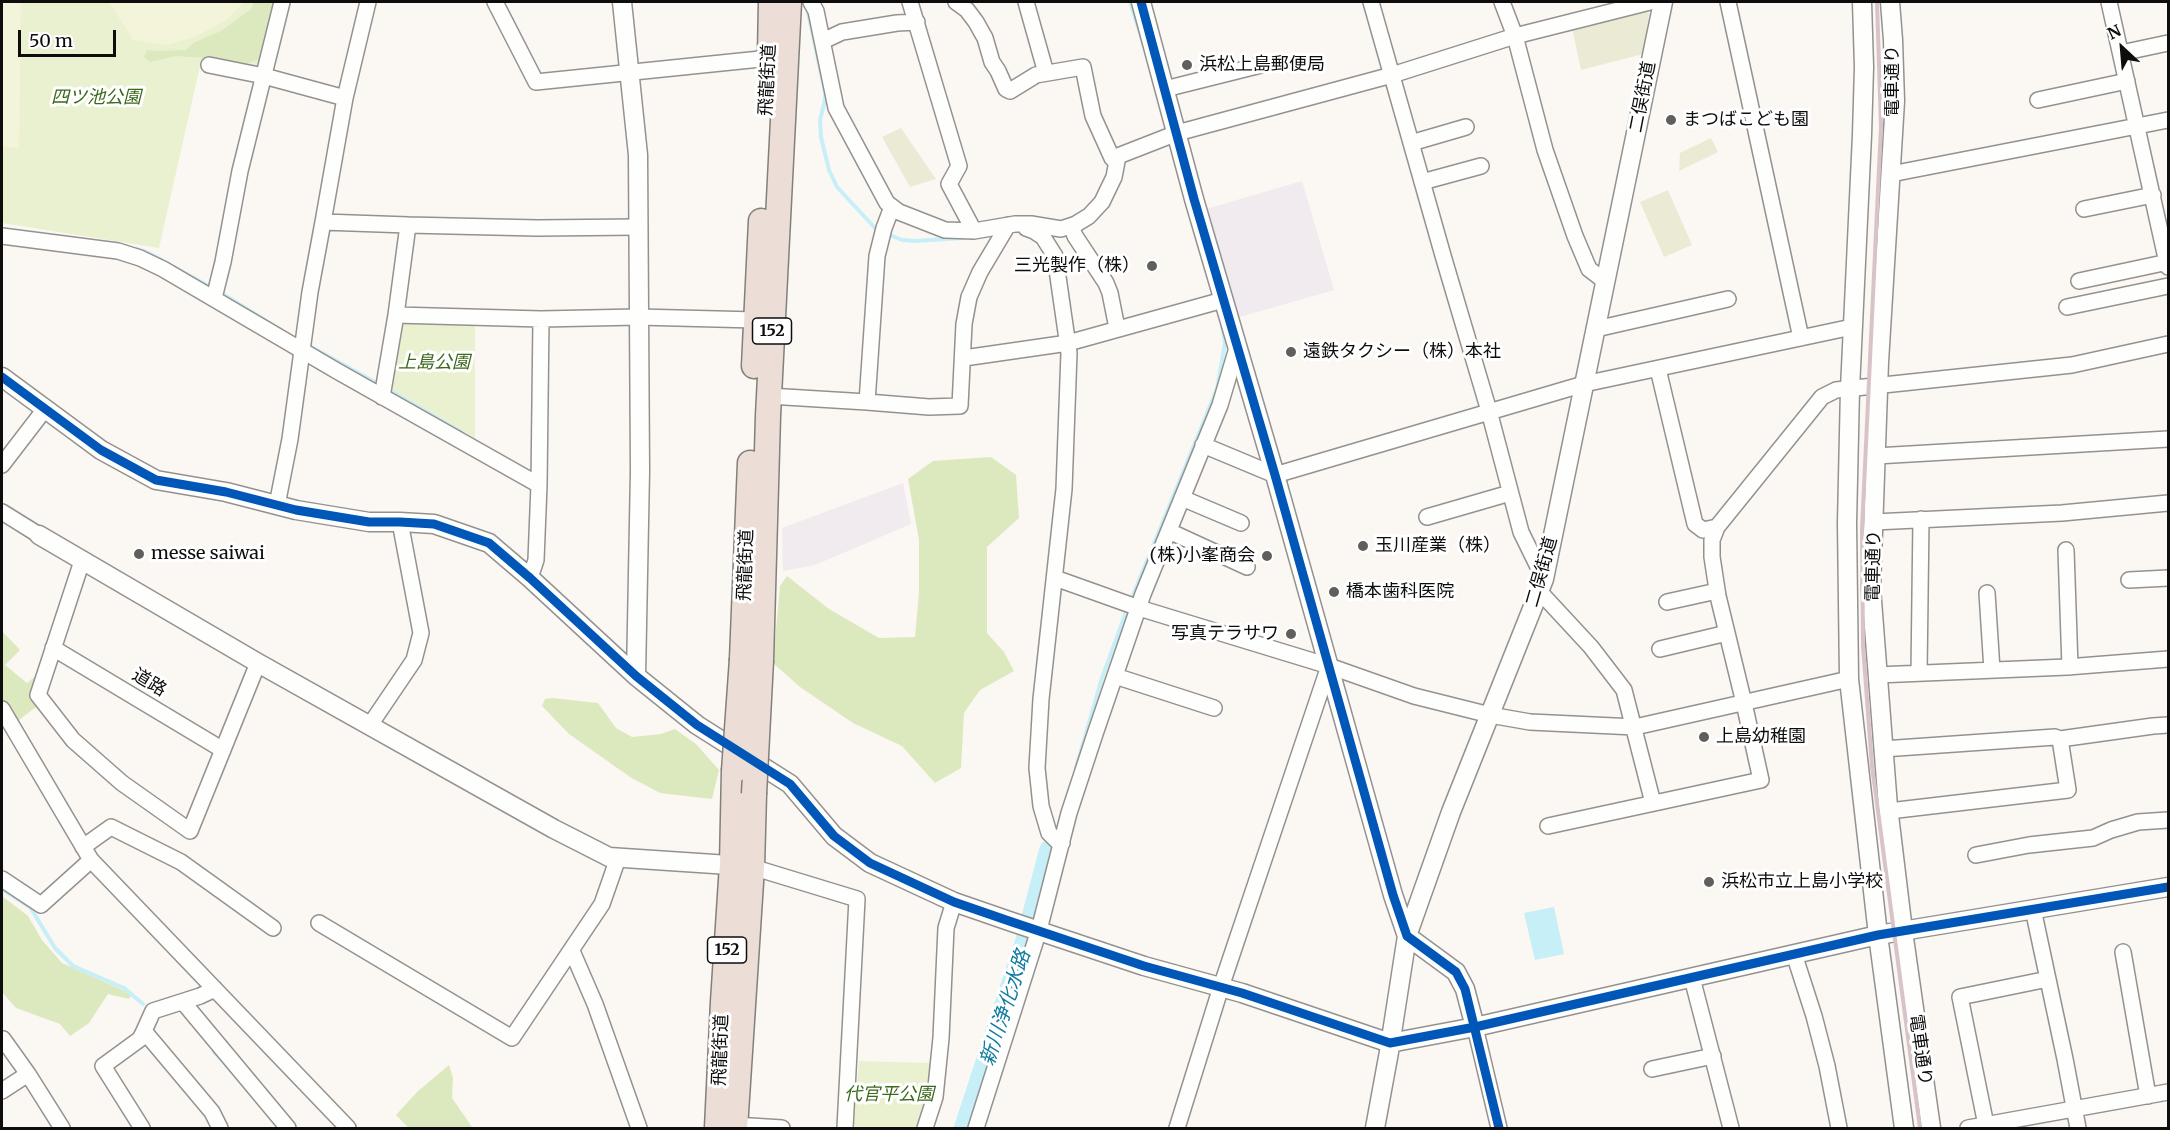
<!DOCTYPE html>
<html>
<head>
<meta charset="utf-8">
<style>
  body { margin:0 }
  #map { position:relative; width:2170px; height:1130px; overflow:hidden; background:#fbf7f2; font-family:Merriweather,serif }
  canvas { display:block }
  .frame { position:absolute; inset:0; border:3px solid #0d0d0d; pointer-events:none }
  .north { position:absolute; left:2092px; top:18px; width:60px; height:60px; -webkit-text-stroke:4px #fff; paint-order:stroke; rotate:334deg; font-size:16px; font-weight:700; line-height:24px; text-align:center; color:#0d0d0d }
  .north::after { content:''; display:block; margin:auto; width:21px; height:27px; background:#0d0d0d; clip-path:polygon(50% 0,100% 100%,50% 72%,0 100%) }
  .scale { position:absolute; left:18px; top:30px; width:98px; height:27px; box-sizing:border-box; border:3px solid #0d0d0d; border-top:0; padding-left:8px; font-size:18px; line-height:21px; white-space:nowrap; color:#0d0d0d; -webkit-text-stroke:4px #fff; paint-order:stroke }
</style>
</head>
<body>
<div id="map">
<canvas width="2170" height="1130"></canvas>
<div class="frame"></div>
<div class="north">N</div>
<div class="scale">50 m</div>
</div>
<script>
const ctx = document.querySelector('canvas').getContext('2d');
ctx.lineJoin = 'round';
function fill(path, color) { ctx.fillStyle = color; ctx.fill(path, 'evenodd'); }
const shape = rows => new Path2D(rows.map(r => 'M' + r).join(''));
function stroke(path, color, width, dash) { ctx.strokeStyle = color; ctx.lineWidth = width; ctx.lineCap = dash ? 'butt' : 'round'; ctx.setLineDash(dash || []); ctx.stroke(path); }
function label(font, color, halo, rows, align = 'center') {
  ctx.font = font + ' Merriweather,"Noto Sans JP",serif'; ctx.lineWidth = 6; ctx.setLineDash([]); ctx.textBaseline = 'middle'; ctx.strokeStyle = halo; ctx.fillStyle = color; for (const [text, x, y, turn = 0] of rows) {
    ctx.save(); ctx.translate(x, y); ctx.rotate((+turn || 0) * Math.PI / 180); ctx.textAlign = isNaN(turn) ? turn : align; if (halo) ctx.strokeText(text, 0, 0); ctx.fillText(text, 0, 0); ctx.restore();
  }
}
fill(shape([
  [1302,181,1334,290,1236,318,1206,209],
  [903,483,911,524,815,565,783,571,782,528]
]), '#f1ebef');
fill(shape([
  [2,2,269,2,256,78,200,66,159,248,2,223],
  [405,320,475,322,475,438,390,394,398,324],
  [859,1061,932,1063,929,1093,915,1128,856,1128,853,1123]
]), '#eaf1d0');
fill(shape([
  [254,2,274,2,263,58,243,65,205,58,176,56,150,62,144,57,147,50,157,51,186,50,193,43,221,31,251,9],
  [991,457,1016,475,1019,518,987,547,987,633,1004,652,1014,671,980,690,964,713,961,768,935,783,902,746,853,723,800,687,773,663,780,586,787,576,829,609,879,638,915,637,919,593,919,540,908,479,933,461],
  [2,631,20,650,5,665,27,683,38,674,31,693,40,704,7,729,2,721],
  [552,698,598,703,616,728,632,737,661,734,675,729,696,744,719,770,712,799,660,793,630,777,569,734,542,706,545,699],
  [2,896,28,916,42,940,62,963,132,994,129,999,108,994,89,1023,70,1036,60,1024,16,1008,2,992],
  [449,1065,453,1078,452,1098,472,1127,476,1128,409,1128,396,1115,417,1092]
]), '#dce9be');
fill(shape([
  [1640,9,1649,13,1643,54,1581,70,1572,28],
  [901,128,936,179,910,187,882,137],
  [1711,138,1718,152,1679,171,1680,153],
  [1668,190,1692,245,1664,257,1640,202]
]), '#ebebd5');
fill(shape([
  [2,2,21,2,19,148,2,147],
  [109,2,244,2,227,20,195,37,166,45,133,40]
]), '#f3f4da');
fill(shape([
  [1554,907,1564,954,1535,960,1524,913]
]), '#c6eff8');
stroke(shape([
  [1130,2,1145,49],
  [808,12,825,92,825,100,820,120,821,137,829,170,837,187,875,228,881,231],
  [887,234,902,240,915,241,962,238],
  [136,249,144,251,162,260],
  [174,267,212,288],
  [221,293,281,330],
  [306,344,380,385],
  [387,389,461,432],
  [1131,600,1217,389,1225,343,1222,325],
  [1076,768,1102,678,1128,607],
  [1044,836,1051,851],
  [2,889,30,907,55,948,73,966,124,988,143,1004],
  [214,1052,230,1069]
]), '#c6eff8', 4);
stroke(shape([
  [966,1128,1027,942,1051,851]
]), '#c6eff8', 24);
const minor = shape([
  [495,2,536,82,770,58],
  [811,2,816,11,836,108,887,203,899,212,945,230,974,231,1015,224,1031,224,1061,229,1076,224,1089,216,1102,202,1114,177,1118,156,1177,133,1392,75,1515,36,1650,2],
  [910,2,959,166,949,184,974,231],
  [956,2,967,10,976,22,985,38,992,62,998,71,1006,89,1010,91,1036,75,1083,67,1093,116,1112,158,1116,162],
  [1026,2,1046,73],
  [1371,2,1444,259,1489,411,1521,532,1544,579],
  [1502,2,1515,36,1545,150,1575,236,1589,269,1606,282],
  [1728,2,1801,338],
  [2109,2,2168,267],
  [823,41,842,32,897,23,917,22],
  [2121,53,2168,43],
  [209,65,264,76,345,98],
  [1165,89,1265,64],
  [2038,100,2127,81],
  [1411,143,1466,127],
  [1891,174,2168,120],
  [1422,182,1481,166],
  [2084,209,2153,195],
  [323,222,345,98,368,2],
  [1071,226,1075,236,1106,283,1110,293,1117,328],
  [1026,228,1034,231,1043,237,1055,256,1069,353,1064,489,1041,699,1037,768,1041,806,1049,833,1057,841,1062,843],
  [2,236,118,251,140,258,163,269,337,371,539,485,541,319,638,317,756,320],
  [2079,281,2168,262],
  [214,298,223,262,240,171,282,2],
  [2067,307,2168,286],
  [396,315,408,225,537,228,638,227],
  [1596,329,1728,299],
  [964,358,1068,343,1223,300],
  [1658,369,1695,524,1703,530,1717,527],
  [769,396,867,402,877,256,884,228,892,207],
  [382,397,396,315,541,319],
  [867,402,929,407,960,406,964,324,969,297,980,272,1008,225],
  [1203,445,1275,475,1584,384,1852,327],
  [1876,456,2168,439],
  [2,465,45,409],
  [1182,498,1241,523],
  [277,505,290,439,310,292,323,222,408,225],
  [2,512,39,535],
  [1427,517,1510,493],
  [1874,522,2062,513,2168,503],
  [1169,531,1247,567],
  [2066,550,2070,667],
  [82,561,38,695,73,740,122,783,190,831,258,663],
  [530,578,536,560,539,485],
  [1055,578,1139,608,1329,666,1414,696,1490,715,1530,722,1635,727,1849,679],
  [2129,580,2168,578],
  [1540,592,1591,647,1624,690,1653,803],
  [1987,593,1992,670],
  [1667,602,1717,591],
  [53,648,223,750],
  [1660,649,1727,633],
  [1919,673,1921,519],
  [1877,675,2067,667,2168,659],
  [1115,676,1214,708],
  [2,709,91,860,348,1128],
  [370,725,414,660,421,633,400,522],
  [1883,749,2055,737,2060,739,2153,726,2168,725],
  [1889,811,2068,790,2060,739],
  [1548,826,1761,780,1744,703,1718,596,1712,557,1712,540,1717,527,1822,397,1836,390,2072,365,2168,344],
  [83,847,111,827,181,862,273,928],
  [1976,855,2029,845,2093,838,2111,830,2138,822,2168,820],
  [752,867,857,899,845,1128],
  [2,879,41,905,91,860],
  [2033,909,2065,1059,2078,1128],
  [319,923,512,1038,602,904,618,858],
  [572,951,595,1004,639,1128],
  [2123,952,2148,1096],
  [1794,954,1814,1016,1827,1066,1839,1128],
  [1692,978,1731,1128],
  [215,989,200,996,153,1011,144,1031,212,1112,220,1128],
  [183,1002,288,1128],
  [1475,1027,1499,1128],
  [3,1039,28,1074],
  [1652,1069,1713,1056],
  [2,1091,28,1074,62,1128],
  [735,1125,782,1128],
  [1986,1125,1960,997,2048,979],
  [142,1128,103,1066,140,1039,144,1031],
  [925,1128,935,1097,941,1038,946,928,954,902],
  [976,1128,1039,930,1069,813,1095,734,1143,594,1220,405,1237,348],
  [1177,1128,1221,987,1329,666],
  [1968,1128,2168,1092]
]);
const tertiary = shape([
  [622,2,638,155,640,471,636,676],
  [1141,2,1194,199,1275,475,1393,895,1407,936,1456,972,1465,989,1475,1027],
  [1862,2,1864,67,1862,135,1850,389,1847,523,1849,679,1878,935,1904,1128],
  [1890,2,1893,40,1895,101,1879,362,1871,588,1888,807,1903,931,1931,1128],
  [2,377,101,450,156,480,226,492,296,510,369,522,400,522,434,524,489,543,530,578,636,676,697,725,790,784,834,836,870,863,954,902,1012,922,1144,966,1242,993,1390,1043,1475,1027,1878,935,2168,887],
  [39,535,258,663,554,829,609,857,744,866],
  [1375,1128,1389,1052,1407,936,1451,812,1544,579,1663,2]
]);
const trunk = shape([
  [770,54,771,2],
  [754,366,761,221],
  [742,659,750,463],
  [761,660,768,416,789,2],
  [717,1128,723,1002,732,865,734,771],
  [735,1128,752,867,754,794]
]);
stroke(minor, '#949290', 18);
stroke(tertiary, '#949290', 21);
stroke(trunk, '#81807d', 27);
stroke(minor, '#fefefd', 15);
stroke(tertiary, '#fefefd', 18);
stroke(trunk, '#ecded6', 24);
stroke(shape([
  [1877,2,1881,126,1862,529,1863,646,1872,766,1920,1128]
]), '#d8c4c8', 4);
const trunkBridge = shape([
  [734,771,742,659],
  [754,794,761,660]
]);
stroke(trunkBridge, '#81807d', 27, []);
stroke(trunkBridge, '#ecded6', 24);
stroke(shape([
  [1141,2,1194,199,1275,475,1393,895,1407,936,1456,972,1465,989,1499,1128],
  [2,377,101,450,156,480,226,492,296,510,369,522,400,522,434,524,489,543,530,578,636,676,697,725,790,784,834,836,870,863,954,902,1012,922,1144,966,1242,993,1390,1043,1475,1027,1878,935,2168,887]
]), '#0057b8', 9);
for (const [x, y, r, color] of [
  [1187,65,6,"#605f5d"],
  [1671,120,6,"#605f5d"],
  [1152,266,6,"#605f5d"],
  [1291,352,6,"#605f5d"],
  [1363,546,6,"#605f5d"],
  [139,554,6,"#605f5d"],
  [1267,556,6,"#605f5d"],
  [1334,592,6,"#605f5d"],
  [1291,634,6,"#605f5d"],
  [1704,737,6,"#605f5d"],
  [1709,882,6,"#605f5d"]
]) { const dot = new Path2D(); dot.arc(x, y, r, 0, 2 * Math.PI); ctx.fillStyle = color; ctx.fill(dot); stroke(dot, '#fff', 2); }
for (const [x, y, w] of [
  [772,331,39],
  [727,950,39]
]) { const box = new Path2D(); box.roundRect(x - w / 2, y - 13, w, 26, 4.5); ctx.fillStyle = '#fff'; ctx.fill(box); stroke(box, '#0d0d0d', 1.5); }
label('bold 16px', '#0d0d0d', null, [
  ["152",772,331],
  ["152",727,950]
]);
label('18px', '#0d0d0d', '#fff', [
  ["浜松上島郵便局",1199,65],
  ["まつばこども園",1683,120],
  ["三光製作（株）",1140,266,"right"],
  ["遠鉄タクシー（株）本社",1303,352],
  ["玉川産業（株）",1375,546],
  ["messe saiwai",151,554],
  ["(株)小峯商会",1255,556,"right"],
  ["橋本歯科医院",1346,592],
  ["写真テラサワ",1279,634,"right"],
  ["上島幼稚園",1716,737],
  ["浜松市立上島小学校",1721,882]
], 'left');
label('18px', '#0d0d0d', '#fff', [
  ["飛龍街道",768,80,-87],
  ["電車通り",1893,81,-90],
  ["二俣街道",1643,97,-79],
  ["飛龍街道",746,565,-88],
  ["電車通り",1874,566,-89],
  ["二俣街道",1542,572,-74],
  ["道路",149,683,31],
  ["飛龍街道",721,1050,-88],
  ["電車通り",1920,1050,82]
]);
label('italic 18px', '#3a691a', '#fff', [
  ["四ツ池公園",96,98],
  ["上島公園",434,363],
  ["代官平公園",889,1095]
]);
label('italic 20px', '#0f7ca0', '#fff', [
  ["新川浄化水路",1006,1008,-72]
]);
</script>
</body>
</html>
